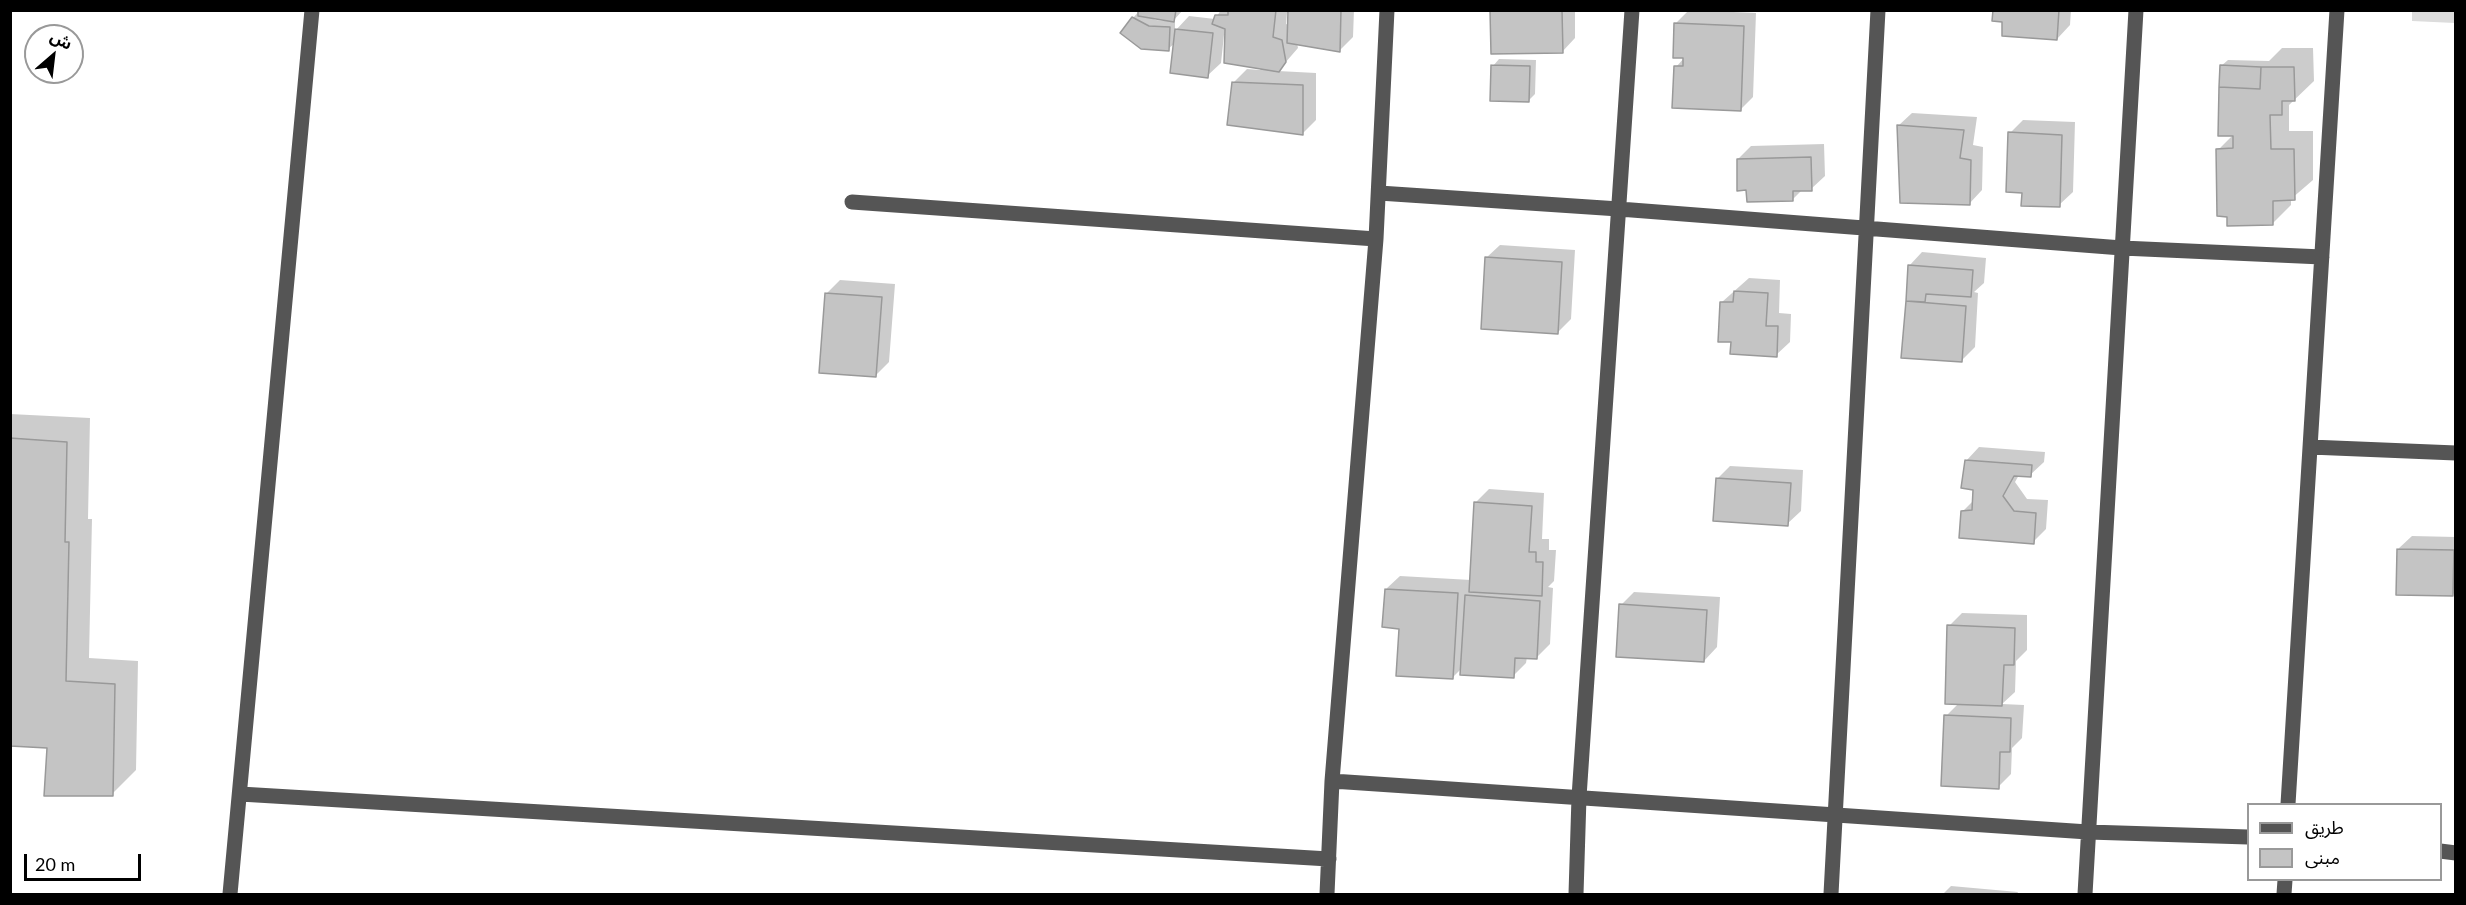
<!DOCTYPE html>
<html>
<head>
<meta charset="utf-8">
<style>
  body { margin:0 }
  #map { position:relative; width:2466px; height:905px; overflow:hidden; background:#fff; font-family:Lato,"Noto Sans Arabic",sans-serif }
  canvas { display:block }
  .frame { position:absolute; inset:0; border:12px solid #000; pointer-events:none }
  .legend { position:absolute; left:2247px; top:803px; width:195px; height:78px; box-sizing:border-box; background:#fff; border:2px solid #999; margin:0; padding:8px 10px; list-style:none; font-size:18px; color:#000 }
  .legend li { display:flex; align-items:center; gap:12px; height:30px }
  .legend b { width:30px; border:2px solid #999 }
  .north { position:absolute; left:24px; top:24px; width:60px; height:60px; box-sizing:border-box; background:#fff; border:2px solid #999; border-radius:50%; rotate:28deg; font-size:16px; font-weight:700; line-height:24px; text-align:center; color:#000 }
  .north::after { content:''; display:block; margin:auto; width:21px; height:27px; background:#000; clip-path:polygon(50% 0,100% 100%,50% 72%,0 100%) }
  .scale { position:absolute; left:24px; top:854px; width:117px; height:27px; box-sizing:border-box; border:3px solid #000; border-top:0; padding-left:8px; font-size:18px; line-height:21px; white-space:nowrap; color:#000; -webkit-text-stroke:4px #fff; paint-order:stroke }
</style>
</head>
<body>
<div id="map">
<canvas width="2466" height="905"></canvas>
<div class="frame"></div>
<ul class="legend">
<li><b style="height:8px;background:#555"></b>طريق</li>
<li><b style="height:16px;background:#c4c4c4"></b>مبنى</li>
</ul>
<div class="north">ش</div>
<div class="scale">20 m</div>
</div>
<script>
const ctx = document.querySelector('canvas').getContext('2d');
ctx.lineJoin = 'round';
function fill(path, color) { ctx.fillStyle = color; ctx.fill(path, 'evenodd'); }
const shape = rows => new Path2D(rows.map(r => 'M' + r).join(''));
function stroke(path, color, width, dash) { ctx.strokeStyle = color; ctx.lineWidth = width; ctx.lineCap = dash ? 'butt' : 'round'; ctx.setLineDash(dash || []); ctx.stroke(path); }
fill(shape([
  [2412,11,2455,11,2455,23,2412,21]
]), '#dcdcdc');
fill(shape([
  [1140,10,1183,10,1173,21,1175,21,1175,31,1189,16,1215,19,1221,10,1354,10,1353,37,1340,50,1297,43,1298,48,1278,71,1316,73,1316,120,1303,133,1234,82,1247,69,1260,70,1261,68,1226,36,1224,35,1221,63,1207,76,1175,43,1168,49,1133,18],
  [1287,13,1289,14,1289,25,1286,24],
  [1149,17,1165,19,1165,21,1156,20],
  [1493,10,1575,10,1575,38,1562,52,1492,12],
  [1689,10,1756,13,1753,97,1740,110,1676,67,1685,57,1675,24],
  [1994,10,2071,10,2070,25,2057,39,2004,21],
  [2282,48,2313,48,2314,81,2289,105,2289,131,2313,131,2313,180,2291,199,2291,205,2272,224,2218,150,2233,135,2221,66,2228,60,2269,61],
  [1499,59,1536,60,1535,94,1528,101,1493,66],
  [1912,113,1977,117,1973,145,1983,147,1982,190,1969,204,1898,126],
  [2023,120,2075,122,2073,192,2059,205,2023,191,2010,133],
  [1824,144,1825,176,1811,189,1803,189,1792,200,1747,188,1738,159,1751,146],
  [1500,245,1575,250,1571,319,1558,332,1486,258],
  [1922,252,1986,258,1984,283,1974,292,1978,293,1975,347,1962,360,1902,356,1909,266],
  [1749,278,1780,280,1779,313,1791,314,1790,342,1776,355,1733,340,1722,302],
  [840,280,895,284,889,362,876,375,827,293],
  [10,414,90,418,88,519,92,519,89,658,138,661,136,770,112,794,48,747,10,744],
  [1979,447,2045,452,2044,462,2030,475,2019,475,2015,482,2027,499,2048,500,2046,529,2033,542,1963,511,1974,500,1975,488,1966,461],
  [1730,466,1803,470,1801,511,1787,524,1717,479],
  [1489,489,1544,493,1542,539,1549,539,1549,550,1556,550,1554,581,1548,587,1553,588,1550,644,1536,658,1527,657,1526,663,1513,676,1462,668,1452,678,1401,627,1386,589,1400,576,1471,580,1475,503],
  [2412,536,2456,537,2456,591,2453,594,2398,549],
  [1634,592,1720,597,1717,647,1704,661,1621,605],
  [1962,613,2027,615,2027,650,2016,661,2015,692,2002,704,2024,705,2022,738,2012,748,2011,774,1998,787,1946,716,1959,703,1949,626],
  [1951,886,2018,892,2017,894,1943,894]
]), '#0003');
const building = shape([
  [1138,10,1176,10,1174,22,1138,16,1138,10],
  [1228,10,1276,10,1273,37,1282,40,1286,62,1279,72,1224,63,1225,29,1212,24,1215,15,1228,15,1228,10],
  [1288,10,1341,10,1340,52,1287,43,1288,10],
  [1562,10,1563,53,1491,54,1490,11,1562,10],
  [1993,10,2059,10,2057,40,2002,36,2002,22,1992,21,1993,10],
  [1132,17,1149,26,1170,27,1169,51,1141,49,1120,33,1132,17],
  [1674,23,1744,26,1741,111,1672,108,1674,66,1683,66,1683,58,1673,58,1674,23],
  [1175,29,1213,33,1208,78,1170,73,1175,29],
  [1491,65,1530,66,1529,102,1490,101,1491,65],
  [2220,65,2261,67,2260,89,2219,87,2220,65],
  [2261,67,2294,67,2295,101,2282,101,2282,115,2270,115,2271,149,2294,149,2295,200,2273,201,2273,225,2227,226,2227,217,2217,216,2216,149,2233,148,2233,136,2218,136,2219,87,2260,89,2261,67],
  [1232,82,1303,85,1303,135,1227,125,1232,82],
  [1897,125,1964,130,1960,158,1971,160,1970,205,1900,203,1897,125],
  [2008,132,2062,135,2060,207,2021,206,2022,193,2006,192,2008,132],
  [1811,157,1812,191,1793,191,1793,201,1747,202,1746,190,1737,191,1737,159,1811,157],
  [1485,257,1562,262,1558,334,1481,329,1485,257],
  [1908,265,1973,270,1971,297,1926,294,1925,302,1906,301,1908,265],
  [1734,291,1768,293,1766,326,1778,326,1777,357,1730,354,1731,342,1718,342,1720,302,1733,302,1734,291],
  [825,293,882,297,876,377,819,373,825,293],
  [1906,301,1966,306,1962,362,1901,358,1906,301],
  [10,438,67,442,65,542,69,542,66,681,115,684,113,796,44,796,47,748,10,746,10,438],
  [1965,460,2032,465,2031,477,2014,476,2003,496,2014,511,2036,513,2034,544,1959,538,1961,511,1972,510,1973,490,1961,488,1965,460],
  [1716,478,1791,483,1788,526,1713,521,1716,478],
  [1474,502,1532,506,1529,552,1536,552,1536,562,1543,562,1542,596,1469,592,1474,502],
  [2397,549,2454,550,2453,596,2396,595,2397,549],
  [1385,589,1458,593,1453,679,1396,676,1399,629,1382,627,1385,589],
  [1465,595,1540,601,1537,659,1515,658,1514,678,1460,675,1465,595],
  [1619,604,1707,610,1704,662,1616,657,1619,604],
  [1947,625,2015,628,2014,665,2004,665,2002,706,1945,704,1947,625],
  [1944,715,2011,718,2010,752,2000,752,1999,789,1941,786,1944,715]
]);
fill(building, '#c4c4c4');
stroke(building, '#999', 1.5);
stroke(shape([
  [1379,193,1619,209,2122,248,2322,257],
  [852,202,1376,239],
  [2310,447,2456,453],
  [1332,781,2088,832,2248,837],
  [240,794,1329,859],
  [2288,804,2337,10],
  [2440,851,2456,853],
  [230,894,312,10],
  [1327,894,1332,781,1376,239,1387,10],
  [1576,894,1579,797,1632,10],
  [1831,894,1878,10],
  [2085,894,2136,10],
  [2284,894,2285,880]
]), '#555', 15);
</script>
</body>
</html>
